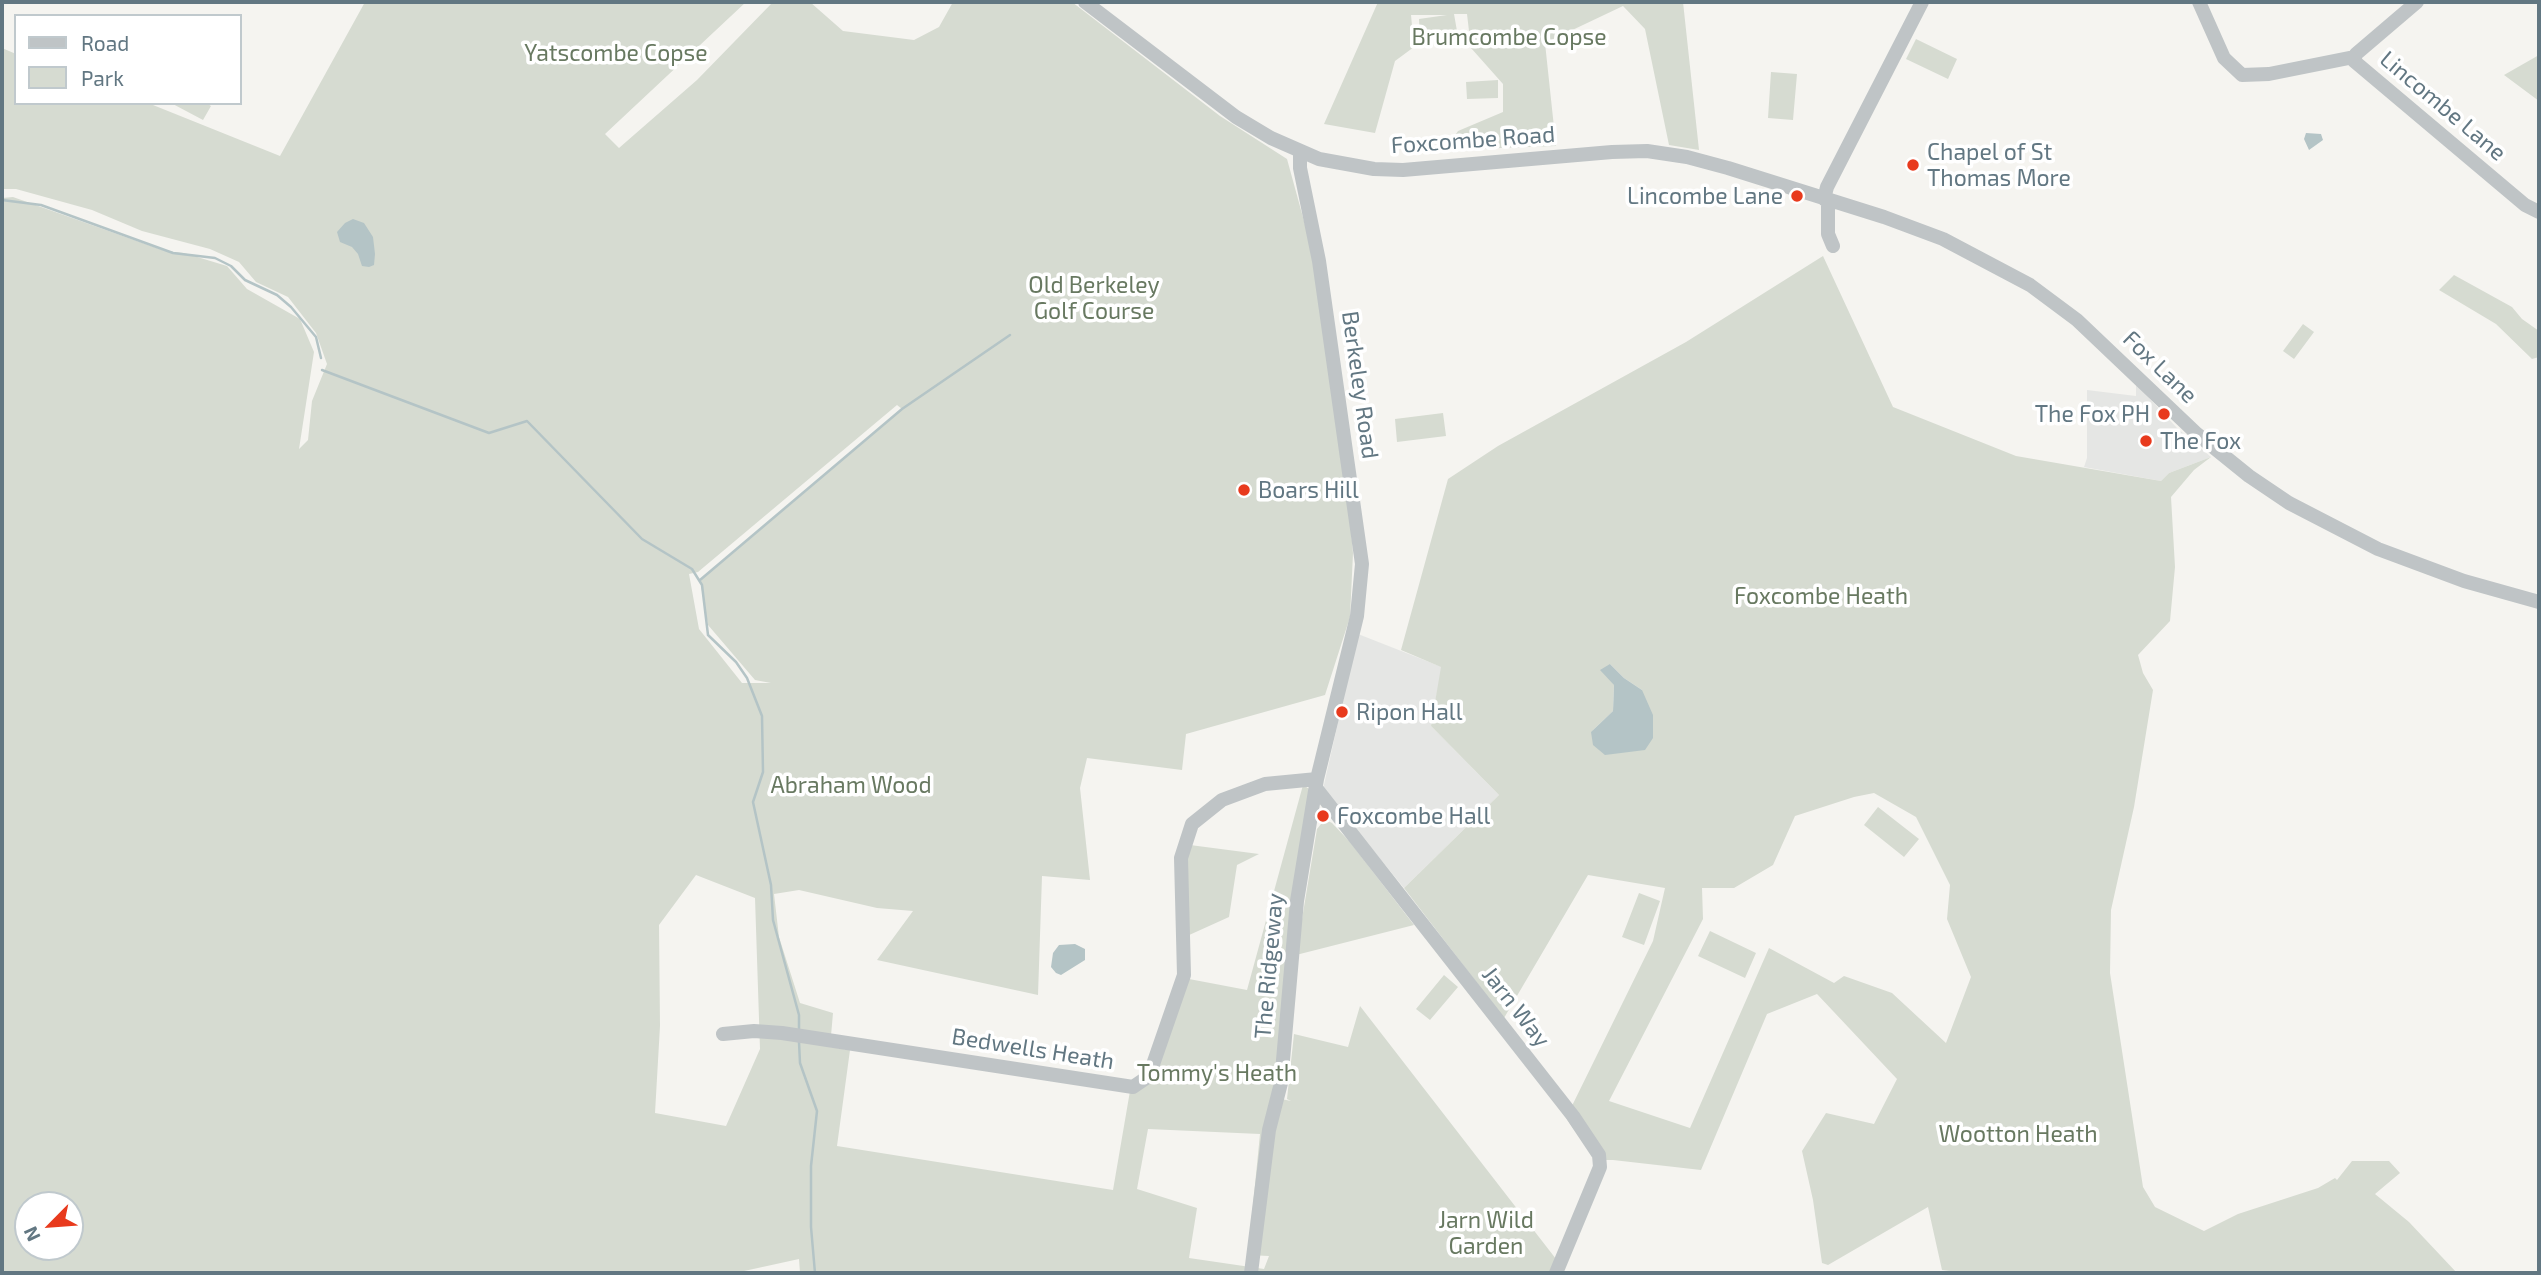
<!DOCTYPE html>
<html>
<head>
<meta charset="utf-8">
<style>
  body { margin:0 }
  #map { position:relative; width:2541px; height:1275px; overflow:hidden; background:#f5f4f0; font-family:"Exo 2",sans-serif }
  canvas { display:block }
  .frame { position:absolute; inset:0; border:4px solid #627782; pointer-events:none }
  .legend { position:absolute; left:14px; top:14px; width:228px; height:91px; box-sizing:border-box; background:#fff; border:2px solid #c0c9cd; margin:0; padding:9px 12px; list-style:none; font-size:21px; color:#627782 }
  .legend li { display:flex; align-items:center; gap:14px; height:35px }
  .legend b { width:35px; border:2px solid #c0c9cd }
  .north { position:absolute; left:14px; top:1191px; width:70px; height:70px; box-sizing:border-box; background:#fff; border:2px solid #c0c9cd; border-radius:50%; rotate:245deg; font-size:19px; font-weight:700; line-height:28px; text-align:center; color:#627782 }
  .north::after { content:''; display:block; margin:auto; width:24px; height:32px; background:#e83a1d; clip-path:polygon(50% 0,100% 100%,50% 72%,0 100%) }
</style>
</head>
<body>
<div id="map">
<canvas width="2541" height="1275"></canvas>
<div class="frame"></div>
<ul class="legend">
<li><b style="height:9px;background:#bfc4c6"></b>Road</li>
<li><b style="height:19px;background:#d6dbd1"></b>Park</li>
</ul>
<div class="north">N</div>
</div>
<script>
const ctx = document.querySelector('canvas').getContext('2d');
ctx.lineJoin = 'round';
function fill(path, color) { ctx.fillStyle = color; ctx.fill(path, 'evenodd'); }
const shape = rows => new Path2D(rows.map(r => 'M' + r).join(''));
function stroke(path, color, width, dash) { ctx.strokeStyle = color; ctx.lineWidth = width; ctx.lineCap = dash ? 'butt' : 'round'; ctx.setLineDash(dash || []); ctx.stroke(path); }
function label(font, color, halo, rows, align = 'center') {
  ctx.font = font + ' "Exo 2",sans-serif'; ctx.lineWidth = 7; ctx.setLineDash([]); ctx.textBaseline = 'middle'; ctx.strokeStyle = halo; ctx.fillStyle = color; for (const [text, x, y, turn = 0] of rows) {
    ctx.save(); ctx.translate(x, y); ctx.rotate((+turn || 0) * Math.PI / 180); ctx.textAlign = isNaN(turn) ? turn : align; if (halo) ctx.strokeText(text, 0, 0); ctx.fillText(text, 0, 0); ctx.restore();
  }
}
fill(shape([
  [2136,384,2177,428,2211,457,2169,473,2161,481,2084,467,2087,458,2087,390,2136,396],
  [1358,634,1442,667,1431,726,1499,795,1404,888,1323,789]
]), '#e5e6e4');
fill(shape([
  [365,2,746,2,605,134,619,148,697,80,772,3,810,2,843,31,914,40,939,27,953,2,1072,2,1220,116,1287,159,1315,261,1347,480,1353,553,1350,617,1325,695,1186,734,1182,770,1087,758,1080,788,1090,880,1042,876,1038,995,877,960,913,911,877,908,799,890,774,894,779,937,800,1003,833,1013,830,1047,850,1050,837,1146,1113,1190,1130,1091,1149,1082,1189,979,1247,990,1303,785,1311,790,1272,1097,1291,1101,1287,1099,1294,1034,1348,1047,1360,1006,1556,1259,1550,1273,800,1273,799,1259,735,1273,2,1273,2,198,13,197,165,251,184,253,227,266,247,289,300,319,314,352,299,449,308,440,312,401,327,364,316,333,288,297,256,282,239,262,210,249,142,231,92,210,16,189,2,189,2,48,16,54,16,103,148,103,280,156],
  [897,405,902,409,700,580,708,625,755,680,771,683,742,683,699,629,689,574,698,572],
  [696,875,755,898,760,1049,726,1126,655,1113,660,1026,659,925],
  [1148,1129,1260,1134,1248,1255,1269,1256,1264,1269,1189,1258,1197,1208,1137,1189],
  [28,1205,70,1205,70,1247,28,1247],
  [1378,2,1683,2,1699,150,1669,145,1645,29,1623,6,1545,43,1556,146,1446,150,1458,131,1503,112,1503,84,1471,48,1467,14,1454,14,1457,31,1420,37,1419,19,1447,15,1411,15,1414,47,1395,61,1375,133,1324,124],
  [1916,39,1957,59,1948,79,1906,59],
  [2539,55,2539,101,2504,75],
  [1771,72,1797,74,1793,120,1768,118],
  [1498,80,1498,98,1467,99,1466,82],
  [171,103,206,103,211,106,203,120],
  [1823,256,1893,407,2016,456,2161,481,2169,473,2211,457,2194,470,2171,497,2175,567,2170,621,2138,655,2143,673,2153,690,2134,807,2111,910,2110,973,2143,1187,2155,1207,2204,1231,2238,1214,2318,1188,2335,1178,2337,1180,2352,1161,2389,1161,2400,1173,2375,1194,2409,1222,2457,1273,1966,1273,1942,1270,1928,1207,1828,1265,1822,1263,1813,1200,1802,1151,1826,1113,1874,1124,1897,1079,1817,994,1767,1014,1701,1170,1613,1160,1595,1160,1566,1118,1653,941,1665,888,1588,875,1504,1018,1404,888,1499,795,1431,726,1441,667,1401,650,1448,479,1498,446,1686,342],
  [1610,664,1624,678,1642,690,1591,732,1613,711,1614,685],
  [1874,793,1916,817,1950,885,1947,919,1971,977,1946,1043,1892,993,1844,976,1834,983,1769,948,1690,1128,1609,1101,1703,919,1702,888,1734,888,1773,865,1795,816,1854,797],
  [2454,275,2512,307,2522,319,2539,331,2539,357,2532,359,2496,324,2439,290],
  [2303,324,2314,332,2294,359,2283,351],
  [1443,413,1446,436,1397,442,1395,419],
  [1878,807,1919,839,1904,857,1864,825],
  [1328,821,1332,823,1350,842,1414,925,1296,955,1317,829,1321,824],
  [1190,845,1259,854,1237,865,1229,917,1187,936,1184,875],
  [1639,893,1660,901,1644,945,1622,937],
  [1710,931,1756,953,1745,978,1698,956],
  [1444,975,1458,987,1430,1020,1416,1009]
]), '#d6dbd1');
fill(shape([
  [2306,133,2321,134,2323,140,2309,150,2304,139],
  [353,219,364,223,373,237,375,254,374,265,369,267,362,266,358,254,352,247,340,242,337,232,345,223],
  [1610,664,1624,678,1642,690,1653,715,1653,738,1645,750,1605,755,1593,745,1591,732,1613,711,1614,685,1600,670],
  [1075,944,1085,949,1085,960,1061,975,1056,973,1051,967,1053,953,1059,945]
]), '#b4c4c6');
stroke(shape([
  [2,200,41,205,173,253,215,258,231,266,245,280,277,295,291,307,316,337,321,358],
  [322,370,489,433,527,421,642,539,692,569,702,585,708,635,736,662,747,678,762,716,763,772,753,802,771,885,773,920,799,1015,799,1032],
  [700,580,902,409,1010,335],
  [799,1042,800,1063,817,1111,811,1166,811,1227,815,1273]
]), '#b4c4c6', 2.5);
stroke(shape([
  [1085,2,1236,117,1271,138,1319,159,1374,169,1403,170,1612,152,1647,151,1687,157,1728,168,1884,217,1943,239,2030,285,2077,320,2197,434,2249,476,2289,503,2378,549,2464,581,2539,602],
  [2199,2,2224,58,2242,75,2269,74,2354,57],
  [2417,2,2356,54,2354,61,2525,205,2539,212],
  [1824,199,1827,187,1922,2],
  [1828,200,1828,234,1833,246],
  [1316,788,1573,1116,1599,1155,1600,1167,1556,1273],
  [723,1034,754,1031,782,1033,1133,1087,1149,1076,1184,975,1181,858,1192,824,1222,800,1265,784,1317,779],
  [1251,1273,1269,1130,1281,1083,1297,901,1317,779,1357,616,1362,564,1319,261,1300,168,1300,152]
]), '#bfc4c6', 14);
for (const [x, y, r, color] of [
  [1913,165,7,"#e83a1d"],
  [1797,196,7,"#e83a1d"],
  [2164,414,7,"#e83a1d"],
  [2146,441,7,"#e83a1d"],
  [1244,490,7,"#e83a1d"],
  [1342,712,7,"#e83a1d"],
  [1323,816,7,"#e83a1d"]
]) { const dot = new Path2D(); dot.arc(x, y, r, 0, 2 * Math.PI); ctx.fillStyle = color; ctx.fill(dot); stroke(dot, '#fff', 2.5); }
label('23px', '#687961', '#fff', [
  ["Brumcombe Copse",1509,37],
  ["Yatscombe Copse",616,53],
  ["Old Berkeley",1094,285],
  ["Golf Course",1094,311],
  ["Foxcombe Heath",1821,596],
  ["Abraham Wood",851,785],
  ["Tommy's Heath",1217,1073],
  ["Wootton Heath",2018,1134],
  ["Jarn Wild",1486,1220],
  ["Garden",1486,1246]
]);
label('23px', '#627782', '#fff', [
  ["Lincombe Lane",2443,106,40],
  ["Foxcombe Road",1473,140,-4],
  ["Fox Lane",2160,367,44],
  ["Berkeley Road",1360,385,82],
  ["The Ridgeway",1269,966,-85],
  ["Jarn Way",1516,1007,52],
  ["Bedwells Heath",1033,1049,9]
]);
label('23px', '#627782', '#fff', [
  ["Chapel of St",1927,152],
  ["Thomas More",1927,178],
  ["Lincombe Lane",1783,196,"right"],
  ["The Fox PH",2150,414,"right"],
  ["The Fox",2160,441],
  ["Boars Hill",1258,490],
  ["Ripon Hall",1356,712],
  ["Foxcombe Hall",1337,816]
], 'left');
</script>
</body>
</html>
